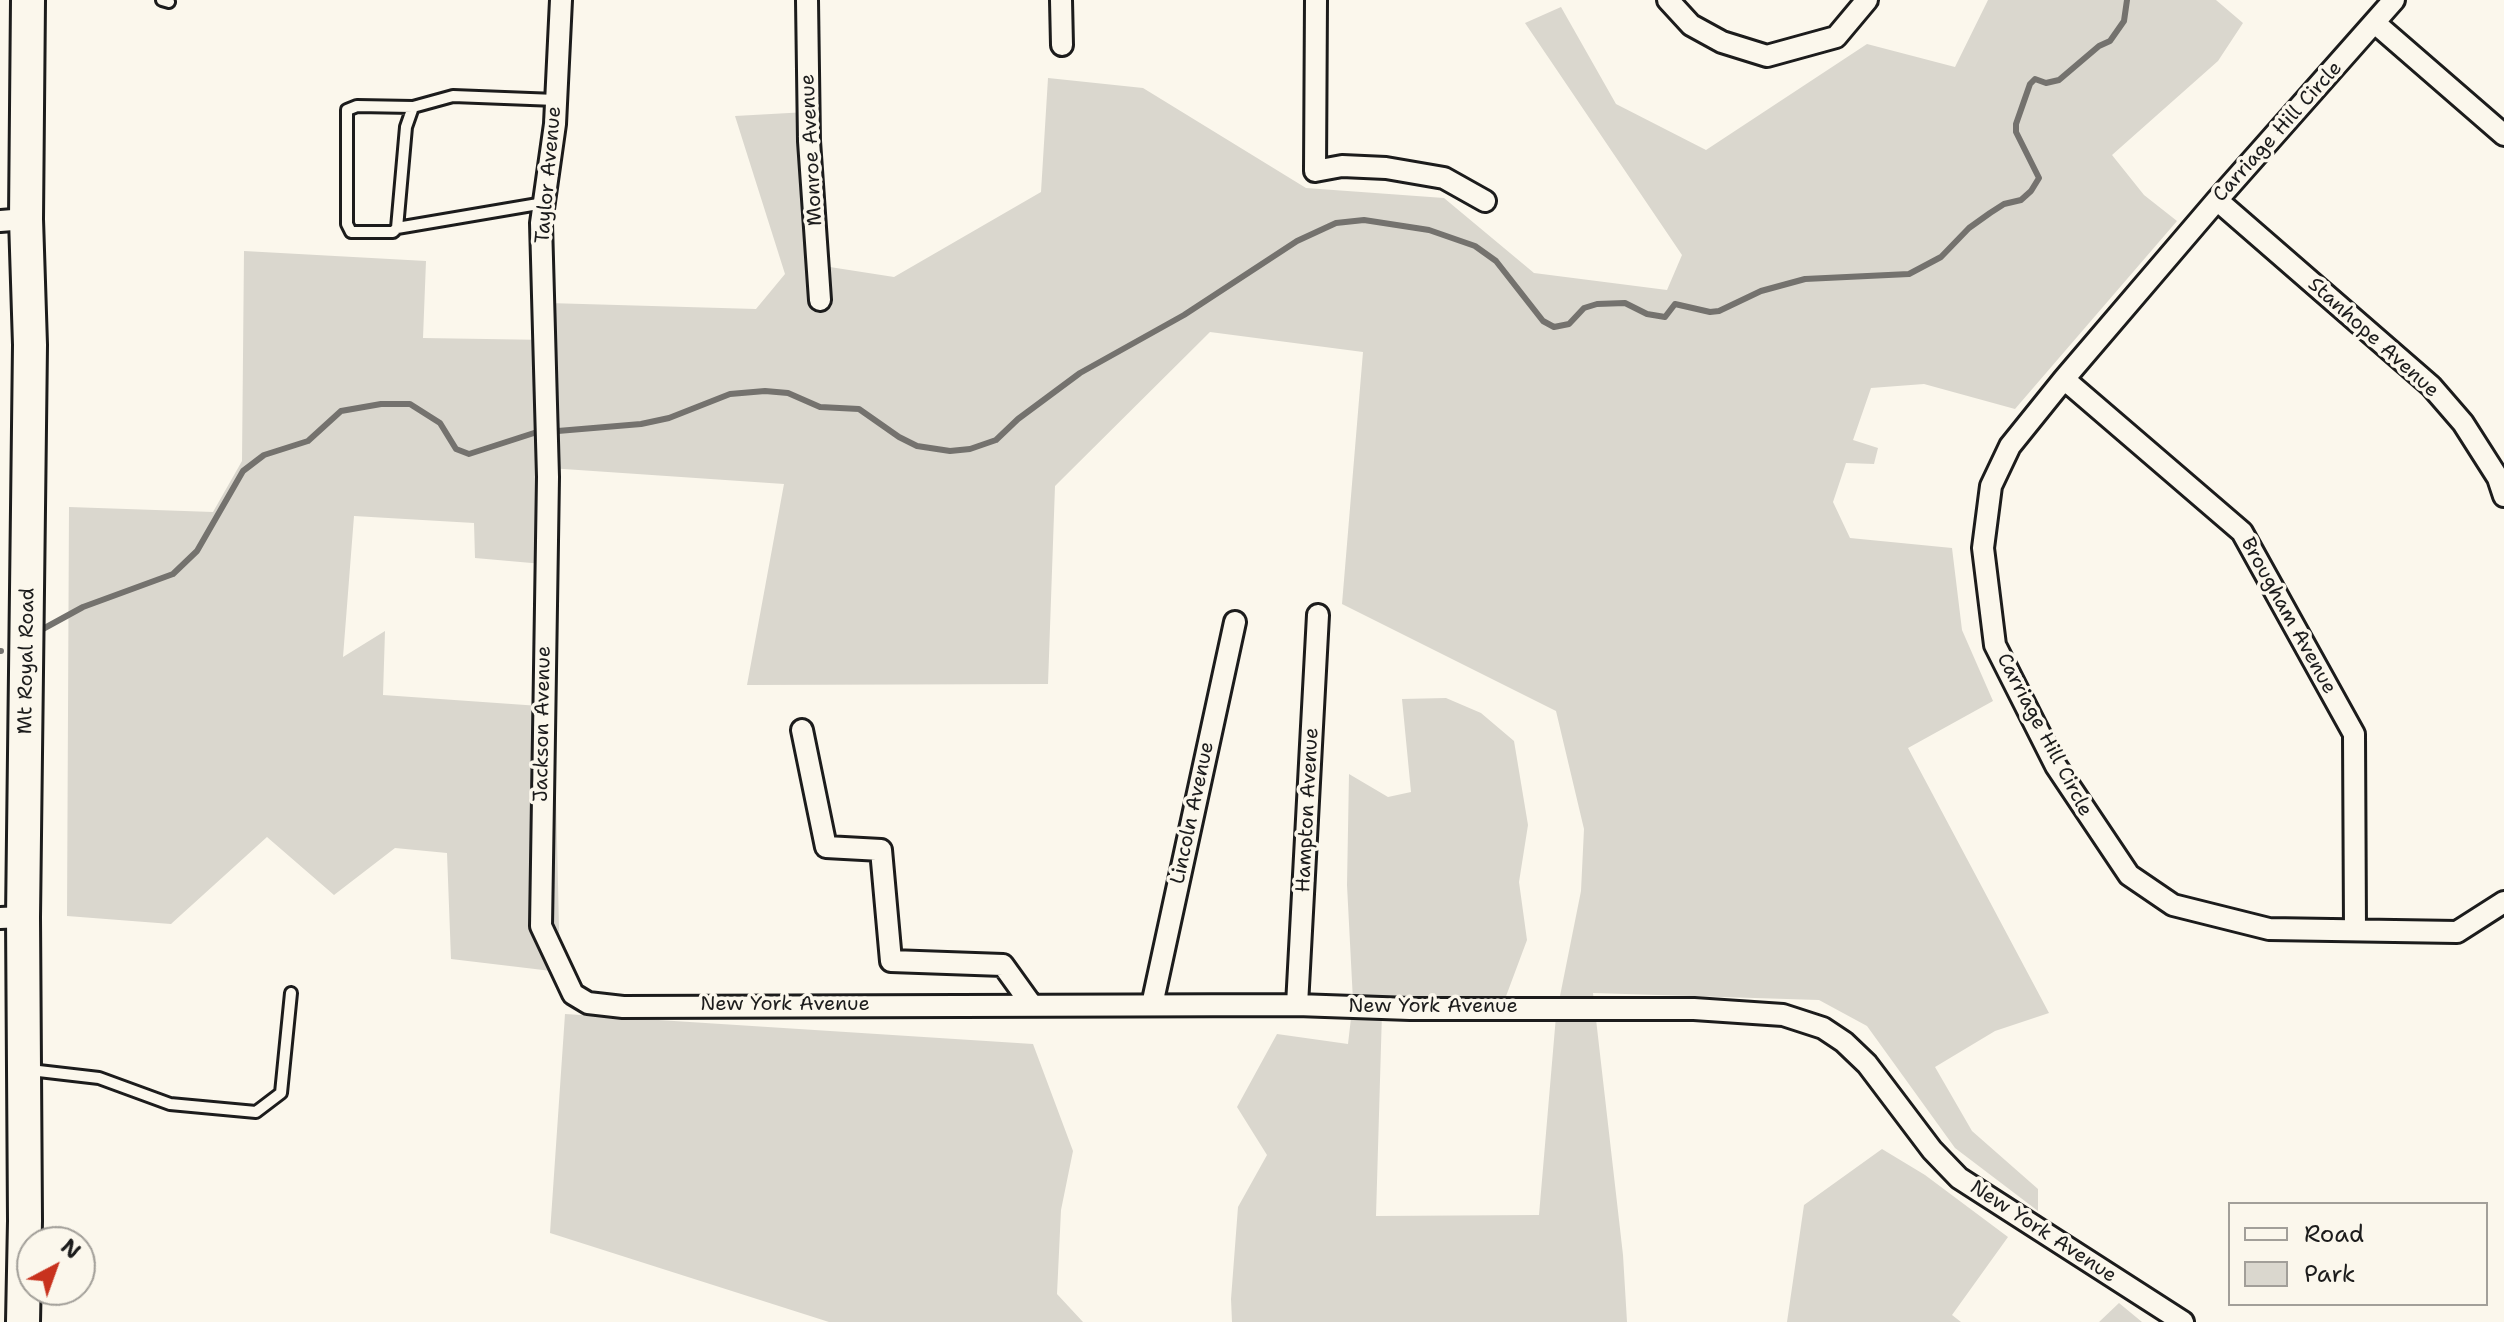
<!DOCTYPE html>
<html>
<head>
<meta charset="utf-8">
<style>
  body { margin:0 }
  #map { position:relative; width:2504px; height:1322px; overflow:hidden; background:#fbf7ec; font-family:"Shantell Sans",sans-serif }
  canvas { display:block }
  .legend { position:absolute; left:2228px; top:1202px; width:260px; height:104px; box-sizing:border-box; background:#fbf7ec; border:2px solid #a29f99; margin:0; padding:10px 14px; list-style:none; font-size:24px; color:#1c1c1c }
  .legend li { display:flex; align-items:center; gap:16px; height:40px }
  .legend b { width:40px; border:2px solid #a29f99 }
  .north { position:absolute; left:16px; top:1226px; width:80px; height:80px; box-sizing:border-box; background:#fbf7ec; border:2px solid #a29f99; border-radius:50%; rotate:41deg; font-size:22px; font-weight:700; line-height:32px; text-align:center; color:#1c1c1c }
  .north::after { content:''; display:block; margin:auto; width:28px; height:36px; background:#c8321e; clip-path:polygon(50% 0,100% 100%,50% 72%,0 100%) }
</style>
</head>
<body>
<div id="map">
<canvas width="2504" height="1322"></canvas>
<ul class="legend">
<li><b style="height:10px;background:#fbf7ec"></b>Road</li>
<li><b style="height:22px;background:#dad7ce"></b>Park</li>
</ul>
<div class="north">N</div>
</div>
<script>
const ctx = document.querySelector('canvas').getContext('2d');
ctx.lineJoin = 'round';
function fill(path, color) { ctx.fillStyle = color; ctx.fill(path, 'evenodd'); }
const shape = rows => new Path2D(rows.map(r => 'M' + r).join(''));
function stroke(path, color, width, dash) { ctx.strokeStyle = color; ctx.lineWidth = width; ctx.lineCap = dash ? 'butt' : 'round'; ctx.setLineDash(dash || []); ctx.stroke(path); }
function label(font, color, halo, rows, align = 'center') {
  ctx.font = font + ' "Shantell Sans",sans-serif'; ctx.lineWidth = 7; ctx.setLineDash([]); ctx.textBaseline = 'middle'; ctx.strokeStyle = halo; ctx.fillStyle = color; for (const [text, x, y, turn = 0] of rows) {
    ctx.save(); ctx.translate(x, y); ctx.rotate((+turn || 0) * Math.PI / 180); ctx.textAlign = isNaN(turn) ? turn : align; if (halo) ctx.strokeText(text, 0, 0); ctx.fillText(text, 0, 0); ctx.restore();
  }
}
fill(shape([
  [1988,0,2216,0,2243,23,2218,61,2112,155,2144,195,2177,221,2015,409,1924,384,1871,388,1853,440,1878,448,1874,464,1846,463,1833,502,1850,538,1952,548,1962,630,1993,701,1908,748,2049,1013,1995,1031,1935,1067,1972,1131,2038,1189,2038,1211,1955,1148,1867,1026,1819,1000,1593,993,1623,1255,1627,1322,1232,1322,1231,1299,1238,1207,1267,1155,1237,1107,1277,1034,1348,1044,1353,1001,1347,885,1349,774,1388,797,1411,792,1402,699,1446,698,1481,713,1514,741,1528,825,1519,882,1527,940,1499,1015,1382,1012,1376,1216,1539,1215,1556,1016,1581,891,1584,829,1556,711,1342,604,1363,352,1210,332,1055,486,1048,684,747,685,784,484,549,468,543,564,475,558,474,523,354,516,343,657,385,631,383,695,554,707,560,972,451,959,447,853,395,848,334,895,267,837,171,924,67,916,69,507,213,512,242,461,244,251,426,261,423,338,549,340,548,303,756,309,785,274,735,116,807,112,817,265,894,277,1041,192,1048,78,1143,88,1306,188,1444,198,1534,273,1667,290,1682,255,1525,23,1561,7,1616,104,1706,150,1867,44,1955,67],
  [565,1014,1033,1044,1073,1151,1061,1210,1057,1294,1083,1322,829,1322,550,1233],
  [1882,1149,1925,1175,2008,1237,1952,1315,1961,1322,1787,1322,1804,1205],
  [2119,1303,2142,1322,2099,1322]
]), '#dad7ce');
stroke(shape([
  [41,630,83,607,173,574,197,551,243,471,264,455,308,441,341,411,381,404,410,404,440,423,456,449,469,454,534,433,641,424,669,418,730,394,765,391,788,393,820,407,859,409,899,437,917,446,950,451,970,449,996,440,1018,419,1080,373,1184,315,1297,241,1336,223,1364,220,1429,230,1475,246,1496,261,1543,321,1554,327,1569,324,1584,308,1597,304,1625,303,1647,314,1665,317,1675,304,1710,312,1719,311,1761,291,1805,279,1909,274,1941,257,1969,228,1990,213,2004,204,2021,200,2031,191,2039,178,2016,132,2016,124,2030,84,2035,79,2046,83,2059,80,2099,46,2110,41,2124,21,2127,0],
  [0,651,1,651]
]), '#74726e', 6);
const lane = shape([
  [162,0,169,2],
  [413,107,406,127,397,228,393,232,351,232,347,224,347,110,357,106,413,107,453,96,556,100],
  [397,228,544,203],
  [30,1070,99,1078,170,1104,256,1112,281,1093,291,993]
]);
const street = shape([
  [561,0,555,124,541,223,548,477,541,926,573,994,588,1003,623,1007,1297,1005,1410,1009,1694,1009,1783,1015,1823,1028,1844,1042,1867,1064,1932,1150,1959,1178,2183,1322],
  [807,0,809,141,820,300],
  [1061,0,1062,45],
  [1316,0,1315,171,1342,166,1386,168,1444,178,1485,201],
  [1668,0,1691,25,1722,42,1767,56,1836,37,1867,0],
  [2394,0,2217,200,2064,379,2010,446,1991,486,1983,548,1995,645,2056,766,2129,875,2173,905,2269,929,2457,932,2504,902],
  [2375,23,2504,135],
  [2217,200,2431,386,2463,423,2498,478,2504,496],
  [0,221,26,219],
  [2064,379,2242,532,2354,734,2355,929],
  [802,730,826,847,881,850,891,961,1003,965,1031,1004],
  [0,918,23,917],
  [1152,1005,1235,622],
  [1297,1005,1318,615]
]);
const primary = shape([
  [23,1322,25,1221,23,917,30,345,26,219,28,0]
]);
stroke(lane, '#1c1c1c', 16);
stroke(street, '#1c1c1c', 26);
stroke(primary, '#1c1c1c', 38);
stroke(lane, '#fbf7ec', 10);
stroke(street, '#fbf7ec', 20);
stroke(primary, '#fbf7ec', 32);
label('20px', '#1c1c1c', '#fbf7ec', [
  ["Carriage Hill Circle",2278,132,-48],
  ["Monroe Avenue",812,150,-93],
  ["Taylor Avenue",549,175,-85],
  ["Stanhope Avenue",2373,338,42],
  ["Brougham Avenue",2288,616,61],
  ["Mt Royal Road",27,661,-89],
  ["Jackson Avenue",543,724,-89],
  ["Carriage Hill Circle",2044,735,62],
  ["Hampton Avenue",1308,810,-87],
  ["Lincoln Avenue",1193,813,-78],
  ["New York Avenue",785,1005],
  ["New York Avenue",1433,1007],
  ["New York Avenue",2043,1232,33]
]);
</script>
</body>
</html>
